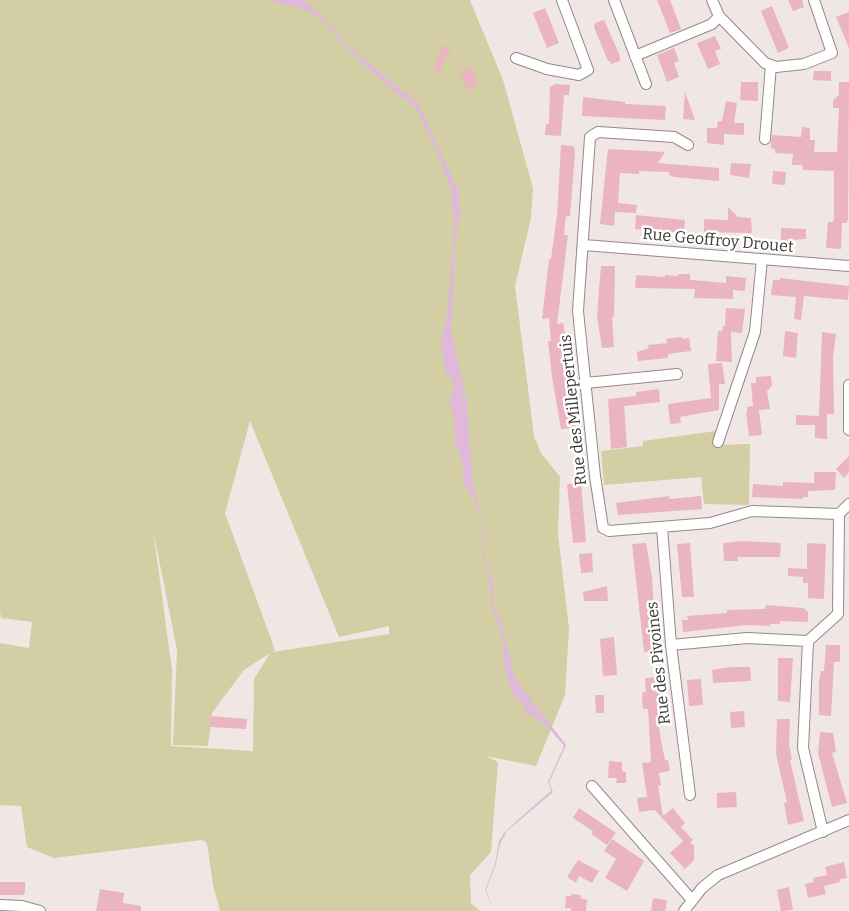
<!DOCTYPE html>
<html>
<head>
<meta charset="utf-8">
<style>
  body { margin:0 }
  canvas { display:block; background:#f0e7e4 }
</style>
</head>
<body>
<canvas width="849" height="911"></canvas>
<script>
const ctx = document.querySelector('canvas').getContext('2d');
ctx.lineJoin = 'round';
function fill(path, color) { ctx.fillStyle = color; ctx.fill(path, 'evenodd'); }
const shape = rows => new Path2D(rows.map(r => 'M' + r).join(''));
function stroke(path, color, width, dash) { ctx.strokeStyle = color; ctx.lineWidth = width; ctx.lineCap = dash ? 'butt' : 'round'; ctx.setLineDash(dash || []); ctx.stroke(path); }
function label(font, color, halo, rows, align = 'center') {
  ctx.font = font + ' Bitter,serif'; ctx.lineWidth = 5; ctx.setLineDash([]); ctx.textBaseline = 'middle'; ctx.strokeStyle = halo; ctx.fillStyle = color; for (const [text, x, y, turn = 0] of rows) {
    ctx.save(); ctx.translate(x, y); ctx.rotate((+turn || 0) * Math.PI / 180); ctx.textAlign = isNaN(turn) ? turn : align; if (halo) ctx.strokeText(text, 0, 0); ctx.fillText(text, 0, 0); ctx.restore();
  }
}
fill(shape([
  [0,0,470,0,503,80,533,188,531,218,515,286,534,436,541,453,560,477,558,534,569,628,565,695,536,766,486,756,498,762,491,852,470,875,471,903,480,911,220,911,213,885,207,843,202,840,54,858,27,847,21,806,0,805,0,643,29,648,32,622,1,618,0,611],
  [250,421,339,637,389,626,389,634,273,652,275,650,225,513],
  [153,529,177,650,173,745,208,746,212,713,244,670,270,653,254,679,253,751,171,746,172,670],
  [716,431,715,445,750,444,749,505,704,504,701,477,604,485,601,451,643,446,643,441]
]), '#d3cea3');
fill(shape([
  [268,0,303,0,312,7,352,49,418,104,458,190,460,213,455,245,451,330,466,398,473,483,485,538,484,554,493,584,493,604,501,622,516,680,566,745,549,783,553,792,507,831,500,844,496,864,486,890,494,911,485,890,495,864,499,841,504,833,521,817,551,791,548,782,564,746,548,727,529,714,510,689,503,658,504,647,502,634,491,603,490,584,483,556,484,540,479,515,473,497,464,484,462,460,455,443,453,413,449,402,454,387,453,381,446,373,441,343,447,313,452,258,454,219,451,190,436,150,416,109,360,61,319,18,304,9]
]), '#dfb8da');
fill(shape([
  [657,0,670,0,681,29,670,33],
  [788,0,802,0,804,7,793,11],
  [772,6,789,48,778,53,761,11],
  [545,8,559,43,547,48,533,13],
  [849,12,849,48,836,17],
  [604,20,620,56,620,61,611,64,610,61,608,61,594,27,595,23],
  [715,36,721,49,715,51,720,64,708,69,697,43],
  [444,45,451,49,439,72,433,69],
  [674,48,679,61,674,63,679,77,667,82,657,55],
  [471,68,479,84,468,90,460,73],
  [814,71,831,71,831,81,813,80],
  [741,82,758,82,758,101,740,100],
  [839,82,849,82,848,218,847,223,842,223,841,249,826,248,828,222,833,222,834,218,834,171,803,170,802,165,792,165,793,154,775,153,775,149,771,148,771,142,772,135,801,137,802,127,810,128,810,140,815,140,814,152,837,152,839,108,833,108,833,100,839,95],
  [555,84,570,85,569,95,564,95,561,136,545,135,546,124,549,124,550,87],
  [685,92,695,120,683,119],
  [583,97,625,102,625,104,666,106,665,120,582,116],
  [726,101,737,103,734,123,744,123,744,135,724,134,724,145,707,143,707,128,717,128,718,121,722,121],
  [561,145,574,146,575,153,570,216,566,216,565,224,564,235,568,235,557,324,563,323,564,328,569,365,567,365,576,428,561,429,552,377,548,341,551,341,549,318,542,319,549,259,551,259,557,215],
  [608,149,665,152,658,163,719,168,719,181,674,177,669,175,669,172,639,171,639,174,620,173,618,203,637,205,636,213,615,212,614,226,600,224],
  [731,163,751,164,749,178,730,175],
  [773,171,786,172,785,185,772,184],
  [728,207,738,217,751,218,752,233,704,232,704,219,728,220],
  [636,215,685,220,684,233,635,229],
  [781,228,806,229,806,239,793,240,790,243,786,240,781,240],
  [601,266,615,266,614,317,612,317,614,347,602,348,597,316],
  [679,274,690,274,690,280,705,281,726,283,726,276,746,278,745,291,733,290,733,299,694,298,695,289,635,288,636,275,665,277,665,275,678,276],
  [780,278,849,286,848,300,804,296,801,320,794,319,796,297,771,295,773,280,780,280],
  [726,308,745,309,742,333,731,332,732,362,716,361,718,331,722,331,723,326,725,326],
  [785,331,798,333,796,358,783,356],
  [822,332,836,334,833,357,834,414,827,414,827,439,815,438,815,425,796,425,796,415,819,416],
  [681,337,682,339,689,338,691,351,674,353,668,355,668,358,638,361,637,352,649,348,648,345,667,343,666,339],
  [722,363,725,384,719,384,719,410,680,417,681,423,670,424,668,404,711,398,708,364],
  [771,376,772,386,767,391,770,409,759,410,762,435,749,436,746,412,747,412,747,407,753,406,751,383,756,383,756,377],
  [659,389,660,402,624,406,627,447,611,449,608,399,636,396,636,392],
  [849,456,849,472,844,478,836,469],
  [814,472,836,472,835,490,808,491,808,497,803,497,802,499,752,497,753,484,783,486,783,482,814,483],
  [581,483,586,542,573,543,567,484],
  [669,496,669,499,701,496,702,509,618,515,616,503],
  [742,541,781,543,780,557,737,557,738,561,724,561,723,543],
  [646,543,652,577,656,651,644,652,632,544],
  [690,543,694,597,682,597,677,544],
  [807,543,826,544,824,599,808,598,808,583,803,583,803,577,788,576,788,568,807,569],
  [592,553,593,572,581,573,579,554],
  [607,586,608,601,584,601,583,592],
  [766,605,803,608,808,612,808,622,780,621,780,624,770,624,770,626,747,625,683,632,682,620,688,620,687,616,727,613,727,610,765,609],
  [614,637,617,675,603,676,600,639],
  [826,645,840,645,840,662,834,662,831,716,819,715,819,680,821,671,824,671],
  [778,658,793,658,790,702,778,701],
  [731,667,750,667,751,681,713,683,712,670],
  [658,677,661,696,662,720,659,726,661,741,665,760,668,760,670,771,659,773,661,785,658,786,663,816,673,808,685,823,681,827,693,840,690,842,694,846,694,860,685,869,670,853,683,841,655,810,639,812,637,798,647,797,642,763,651,762,648,709,643,709,642,698,643,692,646,692,645,678],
  [701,679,703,705,689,706,687,680],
  [595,695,604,695,604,713,596,713],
  [744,711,745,727,731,728,730,712],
  [210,716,247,719,246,729,210,727],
  [777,719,790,719,789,745,792,759,790,760,804,821,788,825,784,803,787,802,776,754],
  [820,732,833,733,836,752,832,753,847,803,832,807,818,753],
  [609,761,622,762,622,771,626,772,626,783,616,783,617,778,608,778],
  [736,792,737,807,717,808,717,793],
  [579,808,616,833,607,845,591,834,593,831,573,818],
  [612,839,644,861,627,891,605,878,616,859,604,851],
  [578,860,599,871,592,883,579,876,576,883,567,877],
  [844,862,847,878,839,879,840,882,824,886,826,894,808,898,805,884,814,882,813,878,827,875,825,867],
  [0,882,25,882,25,893,23,895,0,895],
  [789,887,793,910,781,911,777,890],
  [100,889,124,893,123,903,141,906,141,911,96,911],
  [572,894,581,895,580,898,587,900,586,911,571,911,571,908,565,908,566,896,571,896],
  [653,898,667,900,665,911,651,911]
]), '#eab4c0');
const minor = shape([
  [614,0,646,84],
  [712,0,719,16,765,63,776,67,804,64,832,53,814,0],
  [635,56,712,24,719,16],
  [516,58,547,69,579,75,588,70,562,0],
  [765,139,771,65],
  [688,145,674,137,598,132,590,137,578,311,595,476,603,528,609,531,710,523,752,511,839,514,849,504],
  [584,245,849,266],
  [586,383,677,374],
  [849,385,849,430],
  [718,442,755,332,762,259],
  [662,527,671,645,690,795],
  [671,645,747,638,808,641],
  [592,786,692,900],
  [823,832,803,748,808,641,838,614,839,514],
  [0,905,22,906,40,911],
  [684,911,702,888,718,875,849,820]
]);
stroke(minor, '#938a88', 12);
stroke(minor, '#fff', 10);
label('16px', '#3c3938', '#fff', [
  ["Rue Geoffroy Drouet",718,241,5],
  ["Rue des Millepertuis",574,410,-96],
  ["Rue des Pivoines",659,663,-96]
]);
</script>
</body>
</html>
